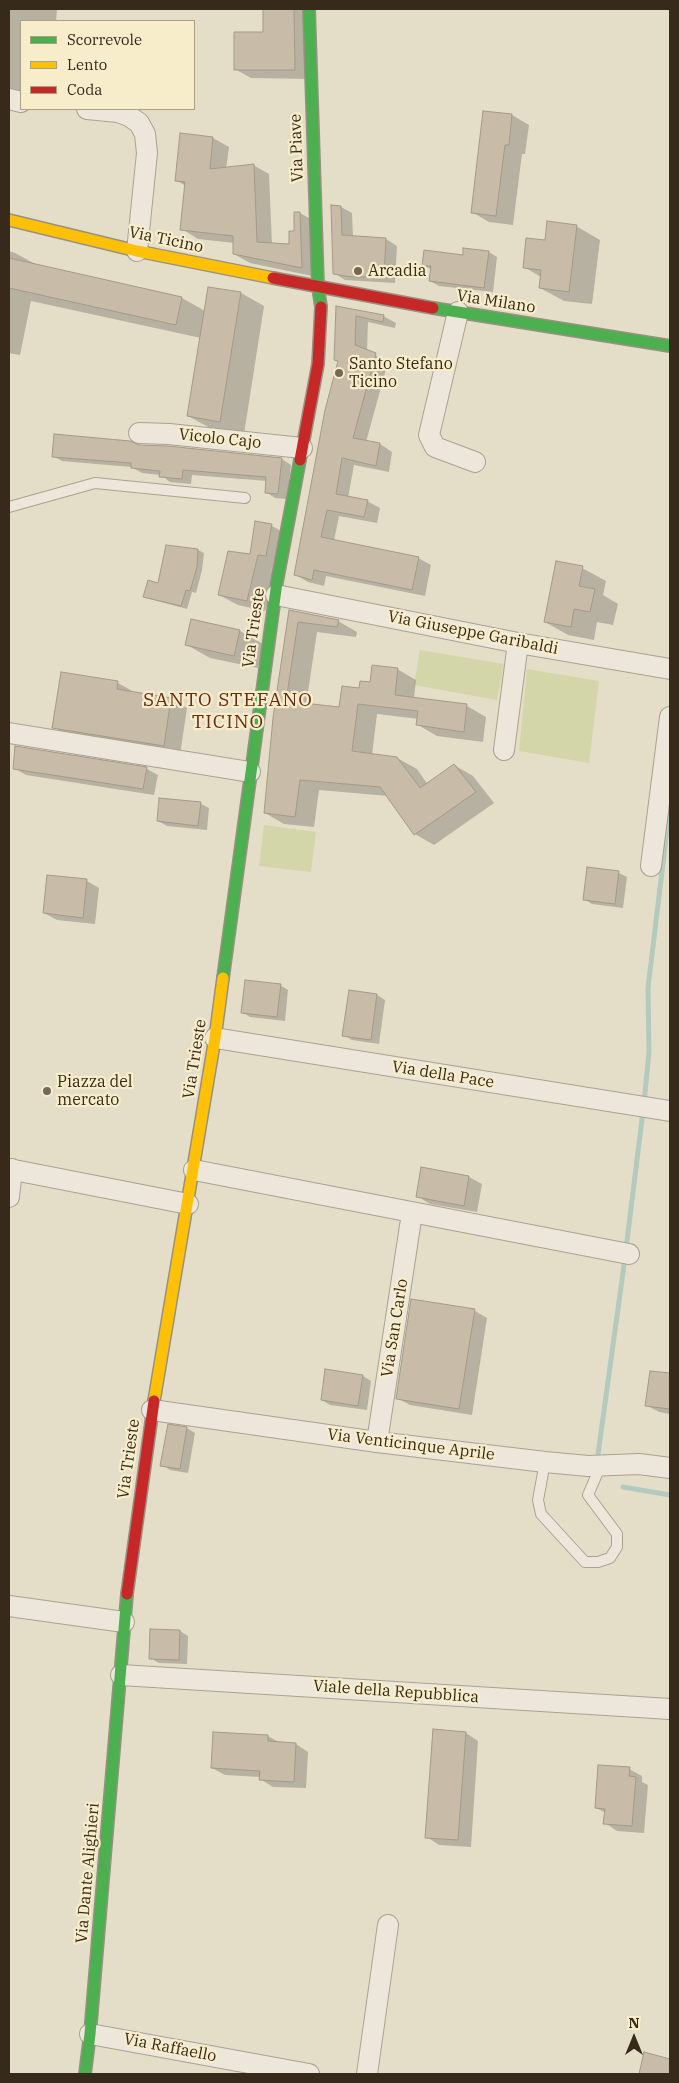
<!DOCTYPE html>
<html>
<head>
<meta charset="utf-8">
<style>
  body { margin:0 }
  #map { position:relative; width:679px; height:2083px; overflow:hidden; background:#e4dec8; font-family:"IBM Plex Serif",serif }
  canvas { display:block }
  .frame { position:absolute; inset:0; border:10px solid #372a1a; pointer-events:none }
  .legend { position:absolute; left:20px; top:20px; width:175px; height:90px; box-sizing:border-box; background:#f8edcb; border:1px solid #ab9f84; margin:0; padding:6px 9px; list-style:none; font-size:15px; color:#372a1a }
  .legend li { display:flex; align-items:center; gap:10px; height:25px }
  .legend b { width:25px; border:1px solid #ab9f84 }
  .north { position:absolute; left:609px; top:2013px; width:50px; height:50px; -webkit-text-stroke:4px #f8edcb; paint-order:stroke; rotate:0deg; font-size:14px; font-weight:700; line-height:20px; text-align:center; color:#372a1a }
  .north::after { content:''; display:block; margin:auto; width:18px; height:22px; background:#372a1a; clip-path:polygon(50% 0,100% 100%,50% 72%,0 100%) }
</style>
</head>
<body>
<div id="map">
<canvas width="679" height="2083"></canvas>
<div class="frame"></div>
<ul class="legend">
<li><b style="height:6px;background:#4caf50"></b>Scorrevole</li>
<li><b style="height:6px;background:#ffc107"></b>Lento</li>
<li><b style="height:6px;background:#c62828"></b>Coda</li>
</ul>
<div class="north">N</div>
</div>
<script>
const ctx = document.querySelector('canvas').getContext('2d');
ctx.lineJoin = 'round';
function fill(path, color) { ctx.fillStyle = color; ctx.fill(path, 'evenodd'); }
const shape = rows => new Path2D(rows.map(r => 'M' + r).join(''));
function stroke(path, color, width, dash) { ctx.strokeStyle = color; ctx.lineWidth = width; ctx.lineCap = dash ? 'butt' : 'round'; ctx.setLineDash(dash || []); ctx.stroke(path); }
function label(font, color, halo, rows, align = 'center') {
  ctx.font = font + ' "IBM Plex Serif",serif'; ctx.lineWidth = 4.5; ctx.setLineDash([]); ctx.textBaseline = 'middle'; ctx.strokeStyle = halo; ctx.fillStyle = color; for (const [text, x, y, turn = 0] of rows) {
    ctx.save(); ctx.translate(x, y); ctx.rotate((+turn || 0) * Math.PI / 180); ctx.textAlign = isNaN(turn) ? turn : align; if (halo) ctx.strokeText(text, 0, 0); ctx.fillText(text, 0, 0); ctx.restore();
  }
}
fill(shape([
  [420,650,504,664,497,700,414,685],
  [527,669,599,681,589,763,519,751],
  [264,825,316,832,311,872,259,866]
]), '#d2d6a9');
fill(shape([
  [9,9,57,9,56,21,21,21,21,91,9,90],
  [265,9,309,9,311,79,251,78,235,69,264,33],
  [512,115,529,125,525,154,522,154,513,225,489,222,472,212],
  [213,138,229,147,226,169,253,165,269,174,272,244,290,245,295,233,300,213,316,222,317,277,250,263,234,254,234,243,198,239,182,229,186,186,176,180],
  [341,207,352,213,353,237,386,239,397,246,395,283,345,280,334,273],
  [576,226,600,240,592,304,564,301,540,288,541,277,524,267,546,242],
  [9,251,15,253,39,266,182,298,205,311,241,293,264,306,244,434,212,429,188,416,201,338,31,301,20,355,9,353],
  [489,252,497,257,493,292,439,286,430,281,432,270,423,265],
  [338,308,383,316,396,323,395,328,368,322,367,351,388,362,366,442,380,444,392,452,389,472,354,465,348,498,367,501,380,508,377,523,339,516,334,541,418,558,431,565,425,596,326,576,324,586,308,582,296,575,340,362,335,359],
  [138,446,168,447,282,459,291,465,287,499,275,498,266,492,267,481,192,475,191,484,170,482,161,475,142,473,131,467,62,461,53,456],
  [272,526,290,536,265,611,238,605,219,595,252,555],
  [198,550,204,553,202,570,196,593,192,592,187,609,150,599,145,596],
  [582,568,606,581,603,595,618,604,613,625,597,622,594,640,568,635,545,622],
  [290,611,338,621,357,632,356,637,317,632,306,705,340,709,361,689,397,669,416,680,414,698,467,706,486,717,483,742,437,736,418,725,419,719,377,714,372,755,397,758,417,769,428,785,454,765,473,776,494,803,434,845,415,834,388,796,319,790,314,827,284,824,265,813],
  [240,631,263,644,258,668,210,658,187,645],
  [62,674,118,683,134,692,171,699,187,708,180,755,70,737,54,727],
  [14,768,147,769,158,775,154,795,26,775],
  [161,799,201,804,209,808,207,830,167,826,158,821],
  [588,868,619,873,627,877,623,908,592,904,584,899],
  [87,881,99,888,95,924,57,920,44,913],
  [280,985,288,990,285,1021,250,1017,242,1012],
  [377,995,385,1000,379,1044,352,1040,344,1035],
  [422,1168,469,1177,482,1184,477,1212,430,1204,417,1196],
  [475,1311,487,1318,472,1415,410,1405,397,1398],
  [651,1372,670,1375,670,1414,659,1412,646,1405],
  [363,1376,371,1381,367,1410,330,1405,322,1400],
  [187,1428,195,1433,188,1473,170,1470,162,1465],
  [152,1630,180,1631,188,1636,187,1664,159,1663,150,1658],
  [466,1733,478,1741,471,1847,439,1845,427,1837],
  [268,1736,280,1743,296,1744,308,1752,306,1788,273,1787,260,1779,260,1777,225,1775,212,1768],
  [629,1769,642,1776,642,1782,648,1785,644,1833,617,1831,605,1823,606,1813,596,1808]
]), '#0003');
stroke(shape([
  [644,1103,649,1052,648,988,670,805],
  [626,1249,643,1111],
  [598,1454,625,1258],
  [623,1487,670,1495]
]), '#b4cabe', 5);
const building = shape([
  [263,9,294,9,295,70,234,70,234,32,263,32,263,9],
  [483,111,512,114,509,145,505,145,496,216,471,213,483,111],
  [180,133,213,137,210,169,254,164,257,242,289,244,289,231,294,231,294,212,300,212,302,268,233,254,233,236,180,230,185,182,175,181,180,133],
  [331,205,341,206,342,235,386,238,384,277,352,277,333,274,331,205],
  [547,221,577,225,569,292,539,288,541,270,523,268,526,238,545,240,547,221],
  [463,248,489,251,484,288,429,281,431,266,422,266,424,250,463,255,463,248],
  [9,258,182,297,176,325,9,288,9,258],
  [208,287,241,292,220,422,187,416,208,287],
  [336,306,384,315,383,322,356,316,355,345,376,353,353,438,380,443,376,466,342,458,336,494,368,500,364,517,327,510,321,537,419,557,412,590,314,570,312,580,294,575,325,410,338,361,334,360,336,306],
  [54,434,130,441,139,445,168,446,282,458,278,494,265,493,266,477,183,470,182,479,159,477,160,471,131,468,131,463,52,457,54,434],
  [255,521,272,524,266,556,258,555,247,601,218,595,228,551,250,554,255,521],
  [166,545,198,549,197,567,190,591,186,590,181,606,143,597,148,580,158,583,166,545],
  [556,561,583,566,579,586,595,589,590,612,574,609,571,627,544,622,556,561],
  [289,610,339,620,337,627,298,622,286,701,339,707,342,686,359,688,360,681,370,682,372,665,398,668,395,695,467,704,464,732,416,725,418,711,358,704,352,751,397,757,420,788,454,764,476,792,414,835,380,787,300,780,295,817,264,813,273,718,289,610],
  [191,619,240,630,234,656,185,645,191,619],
  [61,672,118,681,117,689,171,698,164,746,52,728,61,672],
  [15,746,147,767,143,789,13,769,15,746],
  [159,798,201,802,198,826,157,821,159,798],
  [587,867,619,871,615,904,583,900,587,867],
  [47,875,87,879,83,918,43,913,47,875],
  [245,980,281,984,277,1017,241,1013,245,980],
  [349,990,377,994,371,1040,342,1036,349,990],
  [421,1167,469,1176,464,1206,416,1197,421,1167],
  [411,1299,475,1309,459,1409,396,1399,411,1299],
  [325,1369,363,1375,358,1406,321,1400,325,1369],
  [650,1371,670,1373,670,1409,645,1406,650,1371],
  [168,1424,187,1427,180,1469,160,1466,168,1424],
  [150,1629,180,1630,179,1660,149,1659,150,1629],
  [433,1729,466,1732,458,1840,425,1838,433,1729],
  [213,1732,268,1735,268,1741,296,1743,294,1782,259,1780,260,1771,211,1768,213,1732],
  [598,1765,630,1767,629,1776,636,1777,632,1826,603,1824,605,1809,595,1808,598,1765],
  [644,2052,670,2059,670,2074,639,2074,644,2052]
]);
fill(building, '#c8bba8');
stroke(building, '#a49988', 1);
const lane = shape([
  [9,507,95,483,245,498],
  [545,1462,538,1500,541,1514,585,1562,598,1562,610,1558,617,1547,617,1534,588,1495,600,1467]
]);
const street = shape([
  [9,99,21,102],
  [87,109,118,112,129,116,139,123,145,134,147,153,137,251],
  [458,312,429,435,435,447,475,462],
  [139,433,169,434,302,448],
  [276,595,518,643,670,669],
  [9,733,250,772],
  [504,750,518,643],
  [651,866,670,717],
  [215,1038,670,1111],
  [9,1169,188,1204],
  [194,1170,629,1254],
  [9,1197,12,1169],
  [152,1410,377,1442,545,1462,588,1466,639,1464,670,1468],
  [377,1442,412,1213],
  [9,1606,124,1622],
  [121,1675,670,1709],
  [90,2034,309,2074],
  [367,2074,388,1925]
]);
const fast = shape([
  [309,9,318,287,321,307],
  [433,308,670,346],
  [223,978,277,582,300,460],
  [85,2074,90,2034,127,1594]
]);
const slow = shape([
  [9,220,137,251,273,278],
  [154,1401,215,1038,223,978]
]);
const jam = shape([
  [273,278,433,308],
  [300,460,318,364,321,307],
  [127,1594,154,1401]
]);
stroke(lane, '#a9a292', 12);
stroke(street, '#a9a292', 22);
stroke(fast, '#989182', 14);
stroke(slow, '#989182', 14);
stroke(jam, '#989182', 14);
stroke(lane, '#ece7da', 10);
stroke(street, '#ece7da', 20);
stroke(fast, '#4caf50', 11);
stroke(slow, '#ffc107', 11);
stroke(jam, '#c62828', 11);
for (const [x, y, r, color] of [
  [358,271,5,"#746957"],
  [339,373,5,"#746957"],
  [47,1091,5,"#746957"]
]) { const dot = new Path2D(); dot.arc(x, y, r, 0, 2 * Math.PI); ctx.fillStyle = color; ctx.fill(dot); stroke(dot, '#f8edcb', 2); }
label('16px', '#372a1a', '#f8edcb', [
  ["Via Piave",297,148,-92],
  ["Via Ticino",166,240,12],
  ["Via Milano",496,302,9],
  ["Vicolo Cajo",220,439,6],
  ["Via Trieste",254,628,-82],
  ["Via Giuseppe Garibaldi",473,633,11],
  ["Via Trieste",195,1059,-81],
  ["Via della Pace",443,1075,9],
  ["Via San Carlo",395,1328,-81],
  ["Via Venticinque Aprile",411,1445,7],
  ["Via Trieste",129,1459,-82],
  ["Viale della Repubblica",396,1692,4],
  ["Via Dante Alighieri",88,1873,-85],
  ["Via Raffaello",170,2048,11]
]);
label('16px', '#372a1a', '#f8edcb', [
  ["Arcadia",368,271],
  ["Santo Stefano",349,364],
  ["Ticino",349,382],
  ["Piazza del",57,1082],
  ["mercato",57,1100]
], 'left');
ctx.letterSpacing = '1px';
label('19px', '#672c16', '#f8edcb', [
  ["SANTO STEFANO",228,701],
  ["TICINO",228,723]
]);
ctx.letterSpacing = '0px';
</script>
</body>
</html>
